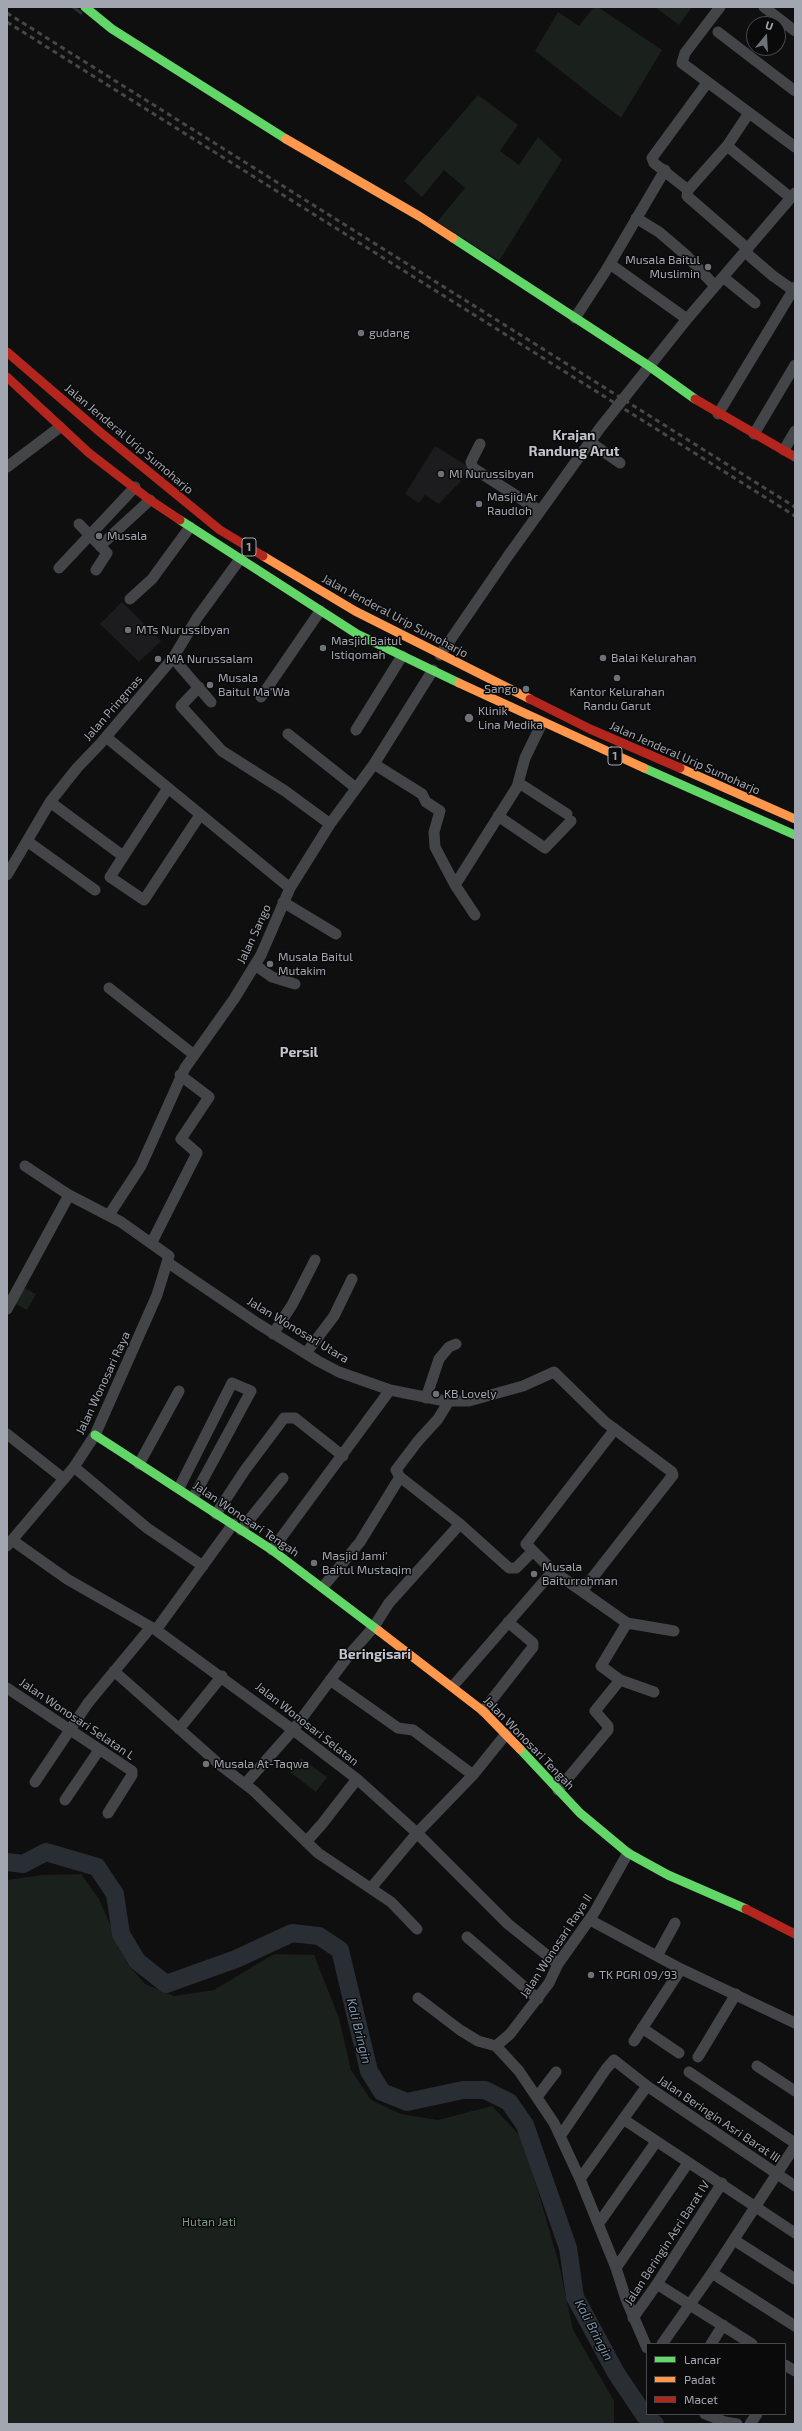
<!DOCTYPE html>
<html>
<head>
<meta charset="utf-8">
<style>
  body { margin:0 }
  #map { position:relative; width:802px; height:2431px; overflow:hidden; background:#0f0f10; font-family:"Exo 2",sans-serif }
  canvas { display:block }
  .frame { position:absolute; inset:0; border:8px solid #a2a6b0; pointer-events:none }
  .legend { position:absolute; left:646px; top:2343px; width:140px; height:72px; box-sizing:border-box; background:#0a0a0b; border:1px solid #47484d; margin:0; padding:5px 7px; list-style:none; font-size:12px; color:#a2a6b0 }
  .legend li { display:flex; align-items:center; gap:8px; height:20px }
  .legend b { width:20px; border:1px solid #47484d }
  .north { position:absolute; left:746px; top:16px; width:40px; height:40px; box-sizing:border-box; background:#0a0a0b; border:1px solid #47484d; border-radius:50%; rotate:18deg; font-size:11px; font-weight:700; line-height:16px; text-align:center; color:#a2a6b0 }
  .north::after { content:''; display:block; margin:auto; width:14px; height:18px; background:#6f7178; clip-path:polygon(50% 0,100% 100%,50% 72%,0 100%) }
</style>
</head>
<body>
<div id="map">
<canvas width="802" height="2431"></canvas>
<div class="frame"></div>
<ul class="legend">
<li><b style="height:5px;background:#63d668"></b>Lancar</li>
<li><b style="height:5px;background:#ff974d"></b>Padat</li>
<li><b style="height:5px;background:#b3261e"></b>Macet</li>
</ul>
<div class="north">U</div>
</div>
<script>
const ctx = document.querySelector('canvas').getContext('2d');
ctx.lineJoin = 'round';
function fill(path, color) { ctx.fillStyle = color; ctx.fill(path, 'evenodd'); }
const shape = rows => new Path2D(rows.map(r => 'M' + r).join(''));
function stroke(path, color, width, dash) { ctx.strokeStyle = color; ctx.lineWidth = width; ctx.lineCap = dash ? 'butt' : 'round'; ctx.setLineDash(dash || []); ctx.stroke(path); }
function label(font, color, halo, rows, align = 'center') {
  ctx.font = font + ' "Exo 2",sans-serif'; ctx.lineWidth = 3; ctx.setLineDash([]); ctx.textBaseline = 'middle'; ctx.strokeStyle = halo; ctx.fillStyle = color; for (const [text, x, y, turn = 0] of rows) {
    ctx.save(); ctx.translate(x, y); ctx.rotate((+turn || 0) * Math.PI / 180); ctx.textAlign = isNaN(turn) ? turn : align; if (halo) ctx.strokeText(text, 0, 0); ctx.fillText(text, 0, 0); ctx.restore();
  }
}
fill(shape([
  [435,446,469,467,460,482,439,504,425,495,419,503,405,494],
  [122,602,161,641,139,662,100,624]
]), '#1c1c1e');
fill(shape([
  [594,7,598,7,662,50,621,118,535,51,558,12,579,26],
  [655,7,692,7,679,25],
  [478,95,518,125,500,151,519,165,538,137,562,160,499,261,437,222,465,188,444,170,422,197,404,181],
  [23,1287,36,1294,27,1310,14,1303],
  [301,1758,327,1777,316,1792,290,1772],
  [81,1874,99,1899,127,1963,145,1984,174,1996,214,1990,274,1954,314,1955,339,2018,351,2070,371,2100,401,2114,438,2120,492,2106,523,2139,559,2264,573,2330,614,2401,614,2424,7,2424,7,1880,42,1875]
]), '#1a201b');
stroke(shape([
  [73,7,81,13]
]), '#282e33', 3);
stroke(shape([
  [7,1862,23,1864,46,1852,97,1867,115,1894,121,1934,137,1961,166,1984,236,1959,292,1933,319,1936,340,1950,369,2071,382,2092,407,2102,463,2090,485,2090,509,2102,525,2125,568,2248,575,2297,616,2373,645,2416,655,2424]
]), '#282e33', 18);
stroke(shape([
  [720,7,685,53,682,63,795,147],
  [764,7,795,31],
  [718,32,795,91],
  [727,146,791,198],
  [688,190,654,163,652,158,707,83],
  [636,218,659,232,687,256,715,286],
  [748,249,687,196,688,190,727,146,749,113],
  [745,252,773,276,793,290],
  [610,264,687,319],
  [723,277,755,303],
  [575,318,605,272,665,170],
  [718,414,795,287],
  [754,434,795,365],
  [590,442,620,463],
  [480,444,471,462,473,468,540,511],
  [784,450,795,431],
  [7,467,60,427],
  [79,524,107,553,96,570],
  [100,546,150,500],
  [59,568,135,487],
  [130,599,152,579,190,527],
  [440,655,508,556,600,428,687,319,795,193],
  [173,658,211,702],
  [199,687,181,706,222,751,285,791,330,824],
  [261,697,320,611],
  [356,730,402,656],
  [288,734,356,788],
  [106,737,290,888],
  [374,764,422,794,426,802,440,811,434,832,435,847,455,885,475,915],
  [519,783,567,814],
  [168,788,110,877,144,900,200,815],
  [50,802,123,856],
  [498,816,545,848,571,821],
  [27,841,95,890],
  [7,875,50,802,77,768,100,744,173,658,197,618,240,559],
  [455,885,517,787,525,758,542,723],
  [283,902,336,934],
  [255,965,272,977,295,984],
  [109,988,193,1054],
  [109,1215,141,1166,185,1068,234,999,261,955,290,888,330,824,374,764,433,670],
  [152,1242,197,1153,181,1139,209,1097,180,1075],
  [167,1262,257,1323,318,1361,339,1372,390,1390,445,1401,469,1401,523,1386,554,1372,605,1422,672,1472,673,1475,582,1591],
  [7,1309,69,1195],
  [273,1334,292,1305,315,1260],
  [306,1353,334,1316,352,1279],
  [426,1398,439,1359,449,1347,456,1344],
  [615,1429,526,1544,553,1571,627,1623,674,1631],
  [7,1434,64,1479],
  [139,1464,179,1391],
  [74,1467,147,1528,203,1566],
  [179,1488,232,1383,251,1391,193,1498],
  [216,1514,245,1470,284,1418,295,1418,343,1456],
  [460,1524,509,1568,516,1568,533,1551],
  [241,1530,283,1478],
  [12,1540,67,1579,156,1630,293,1730,357,1779,417,1833,508,1924,558,1964],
  [7,1546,74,1467,95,1435,157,1295,169,1256,121,1222,69,1195,25,1166],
  [272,1550,390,1390],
  [323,1587,360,1542,400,1477],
  [627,1623,601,1666,620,1680,654,1692],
  [156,1630,233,1524],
  [114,1671,220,1765,254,1791,318,1853,391,1902,417,1929],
  [330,1680,398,1728,413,1730,473,1775],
  [453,1686,553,1571],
  [7,1688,132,1771,132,1775,108,1813],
  [483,1711,533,1647,533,1643,508,1622],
  [179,1729,222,1676],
  [35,1782,88,1703,151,1627],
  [245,1784,293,1730,349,1655,373,1628,389,1603,460,1524,400,1477,396,1470,418,1441,438,1419,449,1401],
  [558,1790,608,1730,608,1726,595,1711,620,1680],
  [65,1800,99,1750],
  [306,1842,322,1824,357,1779],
  [371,1888,417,1833,473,1775,506,1734],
  [590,1920,681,1969,795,2023],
  [467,1937,538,1999],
  [657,1956,675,1923],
  [418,1998,460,2030,478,2041,496,2046,519,2071,554,2123,580,2179,616,2268,626,2299,647,2348],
  [642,2028,679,2053],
  [634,2041,681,1969],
  [496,2046,510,2034,549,1983,558,1964,594,1913,628,1853],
  [698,2057,736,1994],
  [757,2066,795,2091],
  [689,2072,795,2143],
  [537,2097,556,2072],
  [623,2119,795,2233],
  [561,2135,606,2069,614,2060,647,2086,795,2186],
  [580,2179,647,2086],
  [599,2223,656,2142],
  [734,2240,795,2279],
  [616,2268,688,2163],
  [712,2273,795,2326],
  [657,2284,752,2344],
  [633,2318,657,2284,722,2183],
  [662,2344,712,2273,795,2146],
  [711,2344,723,2325],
  [785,2365,795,2371],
  [705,2414,725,2422,737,2424],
  [750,2424,757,2414]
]), '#444549', 11);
stroke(shape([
  [85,7,112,29,286,139],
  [453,238,649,366,695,399],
  [180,520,357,634,459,683],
  [644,768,795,835],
  [95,1435,272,1550,379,1631],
  [520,1749,580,1813,628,1853,668,1875,746,1909]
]), '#63d668', 9);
stroke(shape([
  [286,139,419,216,453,238],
  [263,556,355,611,530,699],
  [459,683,644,768],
  [680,768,795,819],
  [379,1631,483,1711,520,1749]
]), '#ff974d', 9);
stroke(shape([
  [7,352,100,432,220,530,263,556],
  [7,377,89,453,150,500,180,520],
  [695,399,795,457],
  [530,699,590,729,680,768],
  [746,1909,795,1934]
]), '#b3261e', 9);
stroke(shape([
  [7,13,795,507],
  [7,22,795,516]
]), '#464749', 3, [5, 4]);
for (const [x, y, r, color] of [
  [708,267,4,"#6f7178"],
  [361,333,4,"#6f7178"],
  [441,474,4,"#6f7178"],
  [479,504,4,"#6f7178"],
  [99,536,4,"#6f7178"],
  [128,630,4,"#6f7178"],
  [323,648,4,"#6f7178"],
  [603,658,4,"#6f7178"],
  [158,659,4,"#6f7178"],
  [617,678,4,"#6f7178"],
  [210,685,4,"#6f7178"],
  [526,689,4,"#6f7178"],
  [469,718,5,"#6f7178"],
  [270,964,4,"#6f7178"],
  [436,1394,4,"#6f7178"],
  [314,1563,4,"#6f7178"],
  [534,1574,4,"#6f7178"],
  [206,1764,4,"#6f7178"],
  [591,1975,4,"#6f7178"]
]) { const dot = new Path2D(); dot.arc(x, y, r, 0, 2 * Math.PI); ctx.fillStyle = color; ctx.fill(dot); stroke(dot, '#0a0a0b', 1.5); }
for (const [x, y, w] of [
  [249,547,14],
  [615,756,14]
]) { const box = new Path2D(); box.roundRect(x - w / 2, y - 9, w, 18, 3); ctx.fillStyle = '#0a0a0b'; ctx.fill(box); stroke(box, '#a2a6b0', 1); }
label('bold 11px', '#a2a6b0', null, [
  ["1",249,547],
  ["1",615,756]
]);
label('12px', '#a2a6b0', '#0a0a0b', [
  ["Musala Baitul",700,260,"right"],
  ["Muslimin",700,274,"right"],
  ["gudang",369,333],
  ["MI Nurussibyan",449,474],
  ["Masjid Ar",487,497],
  ["Raudloh",487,511],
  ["Musala",107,536],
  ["MTs Nurussibyan",136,630],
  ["Masjid Baitul",331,641],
  ["Istiqomah",331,655],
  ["Balai Kelurahan",611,658],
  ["MA Nurussalam",166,659],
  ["Musala",218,678],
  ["Baitul Ma'Wa",218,692],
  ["Sango",518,689,"right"],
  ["Kantor Kelurahan",617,692,"center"],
  ["Randu Garut",617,706,"center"],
  ["Klinik",478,711],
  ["Lina Medika",478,725],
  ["Musala Baitul",278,957],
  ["Mutakim",278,971],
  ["KB Lovely",444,1394],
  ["Masjid Jami'",322,1556],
  ["Baitul Mustaqim",322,1570],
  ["Musala",542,1567],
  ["Baiturrohman",542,1581],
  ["Musala At-Taqwa",214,1764],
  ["TK PGRI 09/93",599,1975]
], 'left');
label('12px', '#a2a6b0', '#0a0a0b', [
  ["Jalan Jenderal Urip Sumoharjo",129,439,40],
  ["Jalan Jenderal Urip Sumoharjo",395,616,28],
  ["Jalan Pringmas",113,708,-49],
  ["Jalan Jenderal Urip Sumoharjo",685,758,24],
  ["Jalan Sango",254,934,-65],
  ["Jalan Wonosari Utara",298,1330,31],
  ["Jalan Wonosari Raya",103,1383,-65],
  ["Jalan Wonosari Tengah",246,1519,34],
  ["Jalan Wonosari Selatan L",77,1719,34],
  ["Jalan Wonosari Selatan",307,1724,38],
  ["Jalan Wonosari Tengah",529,1743,46],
  ["Jalan Wonosari Raya II",556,1946,-57],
  ["Jalan Beringin Asri Barat III",719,2119,34],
  ["Jalan Beringin Asri Barat IV",667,2243,-57]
]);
label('12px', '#7a9a7c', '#0a0a0b', [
  ["Hutan Jati",209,2222]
]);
label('italic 13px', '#7b93a9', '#0a0a0b', [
  ["Kali Bringin",359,2031,76],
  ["Kali Bringin",594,2330,62]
]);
label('bold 14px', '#c2c5cd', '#0a0a0b', [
  ["Krajan",574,435],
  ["Randung Arut",574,451],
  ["Persil",299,1052],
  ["Beringisari",375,1654]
]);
</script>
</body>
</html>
